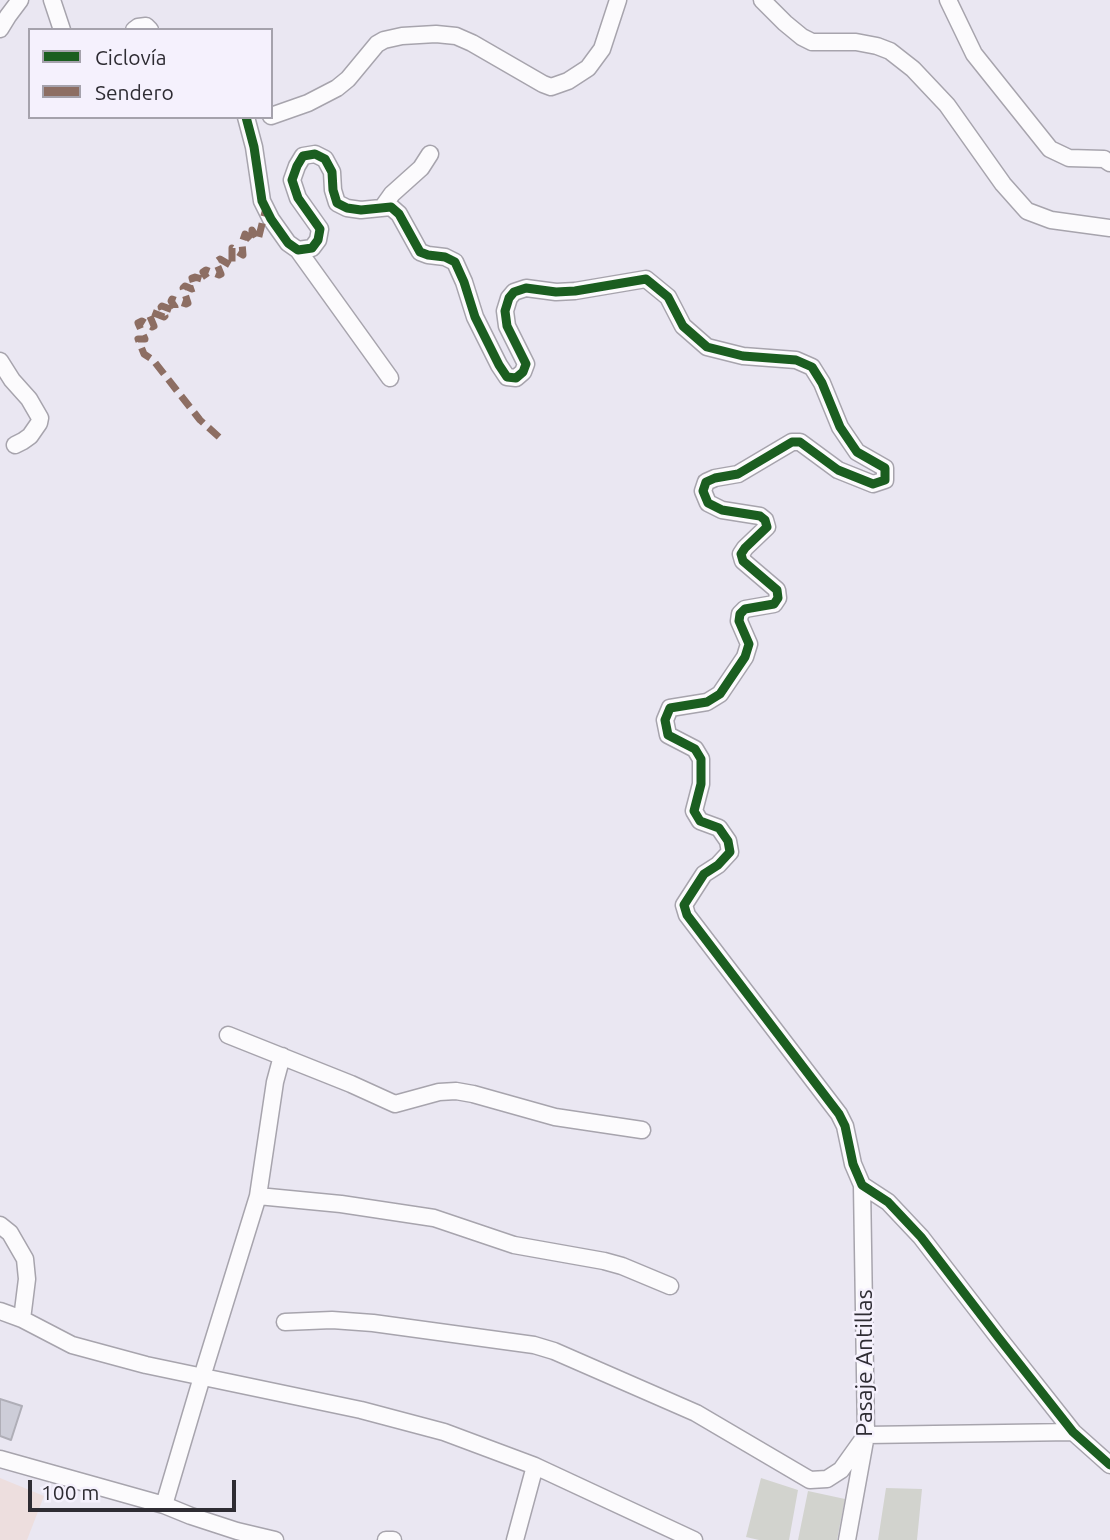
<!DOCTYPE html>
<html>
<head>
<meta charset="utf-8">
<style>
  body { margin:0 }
  #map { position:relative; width:1110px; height:1540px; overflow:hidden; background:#eae7f2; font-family:Ubuntu,sans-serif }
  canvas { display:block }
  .legend { position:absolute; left:28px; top:28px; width:245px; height:91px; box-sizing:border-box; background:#f5f1fd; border:2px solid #a5a2ac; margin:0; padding:9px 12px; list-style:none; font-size:21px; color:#2e2c33 }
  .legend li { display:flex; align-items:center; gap:14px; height:35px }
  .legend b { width:35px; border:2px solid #a5a2ac }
  .scale { position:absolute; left:28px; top:1480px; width:208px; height:32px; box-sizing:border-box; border:4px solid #2e2c33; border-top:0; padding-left:9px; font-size:21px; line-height:24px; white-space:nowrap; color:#2e2c33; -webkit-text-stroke:5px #f5f1fd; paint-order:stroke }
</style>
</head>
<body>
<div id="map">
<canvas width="1110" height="1540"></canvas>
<ul class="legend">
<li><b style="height:9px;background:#1b5e20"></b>Ciclovía</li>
<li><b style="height:9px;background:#8d6e63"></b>Sendero</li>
</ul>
<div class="scale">100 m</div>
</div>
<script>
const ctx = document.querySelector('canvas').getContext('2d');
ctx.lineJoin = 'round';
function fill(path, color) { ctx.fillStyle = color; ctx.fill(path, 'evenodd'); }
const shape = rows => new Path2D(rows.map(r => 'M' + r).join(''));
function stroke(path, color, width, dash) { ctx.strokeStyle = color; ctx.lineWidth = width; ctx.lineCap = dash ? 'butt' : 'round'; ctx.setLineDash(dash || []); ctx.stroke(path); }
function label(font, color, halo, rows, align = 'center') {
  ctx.font = font + ' Ubuntu,sans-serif'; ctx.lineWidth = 5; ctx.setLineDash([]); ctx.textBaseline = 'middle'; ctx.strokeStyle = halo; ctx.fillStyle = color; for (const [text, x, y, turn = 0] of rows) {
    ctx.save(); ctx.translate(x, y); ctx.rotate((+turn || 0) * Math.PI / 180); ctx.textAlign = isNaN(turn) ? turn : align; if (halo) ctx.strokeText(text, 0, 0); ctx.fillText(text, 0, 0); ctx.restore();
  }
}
fill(shape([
  [0,1478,44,1496,27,1540,0,1540]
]), '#eddede');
fill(shape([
  [761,1478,798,1490,789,1540,759,1540,746,1537],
  [886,1488,922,1489,917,1540,878,1540],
  [808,1491,845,1499,837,1540,798,1540]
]), '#d2d3ce');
const building = shape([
  [0,1399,22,1406,11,1440,0,1436,0,1399]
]);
fill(building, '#cdcdd8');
stroke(building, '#afaeb7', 2);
const minor = shape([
  [52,0,62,30],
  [762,0,785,23,802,37,812,42,856,42,877,46,890,51,913,69,947,105,1003,184,1027,211,1051,220,1110,228],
  [948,0,974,54,1050,149,1069,158,1104,159,1110,163],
  [0,29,8,16,20,0],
  [134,30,138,27,146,26,150,30],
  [271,116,308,103,337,88,348,79,377,44,384,40,402,36,436,34,456,36,472,43,543,84,551,87,568,81,588,68,602,49,618,0],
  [246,117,254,147,262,201,271,219,288,243,298,250,312,248,318,240,320,229,298,198,292,180,297,166,303,156,315,154,325,159,332,172,333,190,337,203,347,208,361,210,391,207,399,214,420,252,428,255,445,257,455,262,464,282,475,317,499,365,507,377,516,378,523,372,526,364,507,326,505,311,509,298,514,292,526,288,556,292,575,291,646,279,668,297,683,326,707,347,743,356,796,360,812,367,822,383,840,427,857,452,885,468,885,480,873,484,838,470,800,442,792,442,738,474,715,478,706,482,703,491,708,503,722,510,760,516,765,520,767,527,745,548,741,554,743,561,777,590,778,598,774,604,745,609,740,614,739,621,749,644,745,657,720,694,707,702,670,708,665,720,668,735,695,749,701,759,701,784,694,811,700,821,719,828,728,841,730,852,718,865,704,874,684,905,687,915,839,1114,845,1126,853,1164,862,1185,888,1202,921,1237,998,1337,1073,1432,1110,1465],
  [382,208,392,194,421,168,430,154],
  [298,250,390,378],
  [0,361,12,380,29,399,40,418,39,423,30,436,23,441,15,445],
  [228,1035,351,1084,395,1104,439,1092,456,1091,473,1094,555,1117,642,1130],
  [258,1196,341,1204,434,1218,514,1245,604,1261,622,1266,670,1286],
  [0,1225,10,1233,25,1259,27,1279,22,1319],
  [0,1311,22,1319,72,1345,146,1365,361,1410,444,1432,535,1466,694,1540],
  [285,1322,332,1320,373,1323,534,1345,554,1351,696,1413,810,1480,827,1479,841,1470,866,1435,1073,1432],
  [0,1459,164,1505,191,1516,237,1531,275,1540],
  [164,1505,202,1377,258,1196,275,1082,282,1056],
  [386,1540,393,1540],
  [515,1540,535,1466],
  [847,1540,866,1435,862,1185]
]);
stroke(minor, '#a7a4ad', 19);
stroke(minor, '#fcfbfd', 16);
stroke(shape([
  [219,437,200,420,153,360,144,354,138,339,145,339,138,323,142,321,152,327,154,326,149,314,151,312,164,317,165,316,161,307,162,306,175,311,175,307,171,301,172,299,186,304,188,303,183,288,185,286,192,289,195,288,192,278,195,277,205,280,207,278,203,272,206,270,219,275,221,274,216,262,220,259,232,266,232,248,243,255,242,243,245,234,252,241,252,230,258,240,266,208]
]), '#8d6e63', 7, [14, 7]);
stroke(shape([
  [246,117,254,147,262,201,271,219,288,243,298,250,312,248,318,240,320,229,298,198,292,180,297,166,303,156,315,154,325,159,332,172,333,190,337,203,347,208,361,210,391,207,399,214,420,252,428,255,445,257,455,262,464,282,475,317,499,365,507,377,516,378,523,372,526,364,507,326,505,311,509,298,514,292,526,288,556,292,575,291,646,279,668,297,683,326,707,347,743,356,796,360,812,367,822,383,840,427,857,452,885,468,885,480,873,484,838,470,800,442,792,442,738,474,715,478,706,482,703,491,708,503,722,510,760,516,765,520,767,527,745,548,741,554,743,561,777,590,778,598,774,604,745,609,740,614,739,621,749,644,745,657,720,694,707,702,670,708,665,720,668,735,695,749,701,759,701,784,694,811,700,821,719,828,728,841,730,852,718,865,704,874,684,905,687,915,839,1114,845,1126,853,1164,862,1185,888,1202,921,1237,998,1337,1073,1432,1110,1465]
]), '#1b5e20', 9);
label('23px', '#2e2c33', '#f5f1fd', [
  ["Pasaje Antillas",864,1363,-90]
]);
</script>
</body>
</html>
